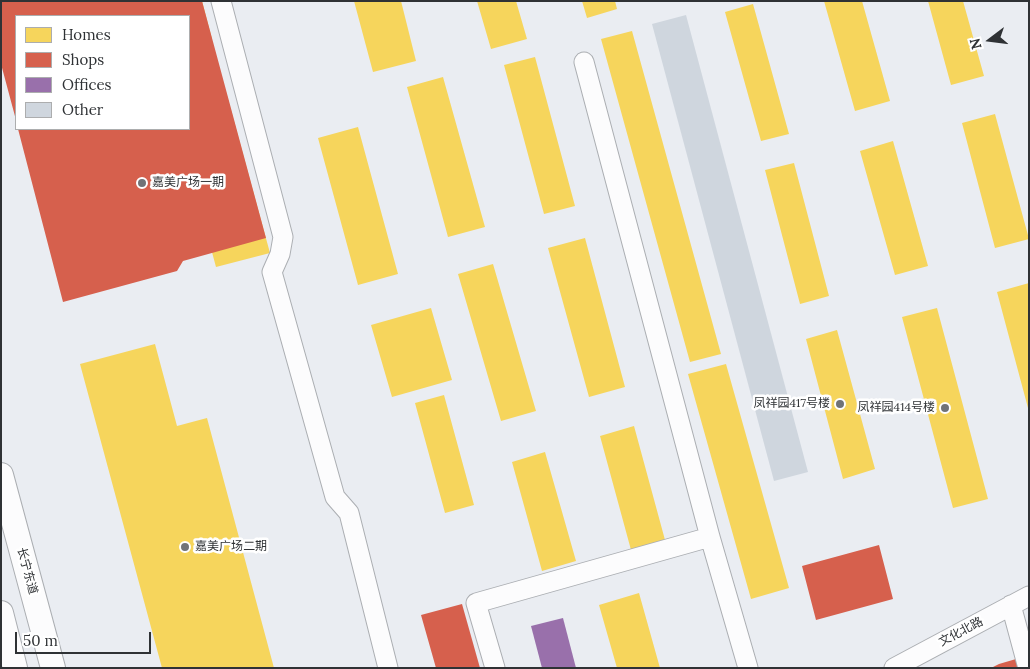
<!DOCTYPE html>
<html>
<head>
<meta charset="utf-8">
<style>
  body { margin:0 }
  #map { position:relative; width:1030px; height:669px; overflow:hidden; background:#eaedf2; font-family:Lora,serif }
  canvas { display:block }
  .frame { position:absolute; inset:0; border:2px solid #2f3235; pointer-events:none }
  .legend { position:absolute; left:15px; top:15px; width:175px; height:115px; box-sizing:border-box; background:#fff; border:1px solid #acadae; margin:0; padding:6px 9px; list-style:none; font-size:15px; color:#2f3235 }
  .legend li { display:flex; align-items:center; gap:10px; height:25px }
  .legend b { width:25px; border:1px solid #acadae }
  .north { position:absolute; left:965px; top:15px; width:50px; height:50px; -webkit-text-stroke:4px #fff; paint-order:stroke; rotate:255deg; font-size:14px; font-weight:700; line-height:20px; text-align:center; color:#2f3235 }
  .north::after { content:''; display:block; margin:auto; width:18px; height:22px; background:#2f3235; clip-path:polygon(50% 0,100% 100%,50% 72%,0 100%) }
  .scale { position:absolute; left:15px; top:632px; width:136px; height:22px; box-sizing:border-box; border:2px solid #2f3235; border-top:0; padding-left:6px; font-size:15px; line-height:18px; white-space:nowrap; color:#2f3235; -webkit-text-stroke:4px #fff; paint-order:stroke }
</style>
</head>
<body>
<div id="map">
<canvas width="1030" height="669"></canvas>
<div class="frame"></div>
<ul class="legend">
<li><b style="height:14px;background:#f6d55c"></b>Homes</li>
<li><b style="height:14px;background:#d6604d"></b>Shops</li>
<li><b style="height:14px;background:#9970ab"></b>Offices</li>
<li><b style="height:14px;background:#cfd6de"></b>Other</li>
</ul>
<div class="north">N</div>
<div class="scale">50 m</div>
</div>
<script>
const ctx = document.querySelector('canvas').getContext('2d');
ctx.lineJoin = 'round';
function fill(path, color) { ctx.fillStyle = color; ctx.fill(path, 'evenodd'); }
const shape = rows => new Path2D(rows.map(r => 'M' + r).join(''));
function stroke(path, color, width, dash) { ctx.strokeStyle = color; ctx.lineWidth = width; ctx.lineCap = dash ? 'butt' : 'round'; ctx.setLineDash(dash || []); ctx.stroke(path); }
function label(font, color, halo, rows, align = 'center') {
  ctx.font = font + ' Lora,"Noto Sans SC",serif'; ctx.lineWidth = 5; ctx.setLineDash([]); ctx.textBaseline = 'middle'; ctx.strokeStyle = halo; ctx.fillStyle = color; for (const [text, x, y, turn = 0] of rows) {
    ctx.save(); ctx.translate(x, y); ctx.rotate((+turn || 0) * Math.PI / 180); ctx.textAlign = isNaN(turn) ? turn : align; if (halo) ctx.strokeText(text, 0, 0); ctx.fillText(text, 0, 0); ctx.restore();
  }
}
fill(shape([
  [174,1,202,1,212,39,189,45,189,16,178,16],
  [354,1,401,1,416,61,373,72],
  [477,1,516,1,527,39,491,49],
  [582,1,615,1,617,9,587,18],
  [824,1,862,1,890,101,855,111],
  [928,1,963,1,984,76,951,85],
  [753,4,789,134,761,141,725,12],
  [632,31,721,354,690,362,601,39],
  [535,57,575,206,544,214,504,65],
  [443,77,485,227,448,237,407,87],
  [226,92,270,253,216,267,209,241,241,232,205,98],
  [995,114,1029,239,995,248,962,123],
  [358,127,398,274,358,285,318,138],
  [893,141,928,266,895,275,860,151],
  [794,163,829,296,800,304,765,170],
  [585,238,625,387,589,397,548,248],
  [493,264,536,411,501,421,458,274],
  [1029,283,1029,408,1028,408,997,292],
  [431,308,452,380,392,397,371,325],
  [937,308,988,499,953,508,902,317],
  [837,330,875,469,843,479,806,339],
  [155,344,177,426,207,418,274,668,162,668,80,364],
  [726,364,789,588,751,599,688,374],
  [444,395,474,505,445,513,415,403],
  [634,426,668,551,634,561,600,436],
  [545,452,576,561,542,571,512,462],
  [639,593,660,668,617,668,599,605]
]), '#f6d55c');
fill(shape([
  [1,1,202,1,266,238,183,261,177,271,63,302,18,129,189,129,189,16,16,16,16,120,1,64],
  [879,545,893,599,816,620,802,566],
  [462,604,480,668,436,668,421,615],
  [1016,659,1019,668,991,668,999,664]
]), '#d6604d');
fill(shape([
  [563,618,576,668,542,668,531,626]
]), '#9970ab');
fill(shape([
  [686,15,808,472,774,481,652,24]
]), '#cfd6de');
const minor = shape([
  [221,1,283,237,280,254,272,272,335,497,349,513,388,668],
  [584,62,710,537,748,668],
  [1011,605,1028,668],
  [495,668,476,603,710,537],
  [894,668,1029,596]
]);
const major = shape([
  [1,475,53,668],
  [1,613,15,668]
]);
stroke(minor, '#abaeb2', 21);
stroke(major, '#abaeb2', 26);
stroke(minor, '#fcfcfd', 19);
stroke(major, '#fcfcfd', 24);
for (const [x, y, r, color] of [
  [142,183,5,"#707377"],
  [840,404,5,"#707377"],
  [945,408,5,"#707377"],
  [185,547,5,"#707377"]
]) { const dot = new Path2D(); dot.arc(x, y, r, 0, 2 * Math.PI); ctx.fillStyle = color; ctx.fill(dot); stroke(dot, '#fff', 2); }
label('12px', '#2f3235', '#fff', [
  ["嘉美广场一期",152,183],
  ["凤祥园417号楼",830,404,"right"],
  ["凤祥园414号楼",935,408,"right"],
  ["嘉美广场二期",195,547]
], 'left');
label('12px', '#2f3235', '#fff', [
  ["长宁东道",27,571,75],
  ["文化北路",961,632,-28]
]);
</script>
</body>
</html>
